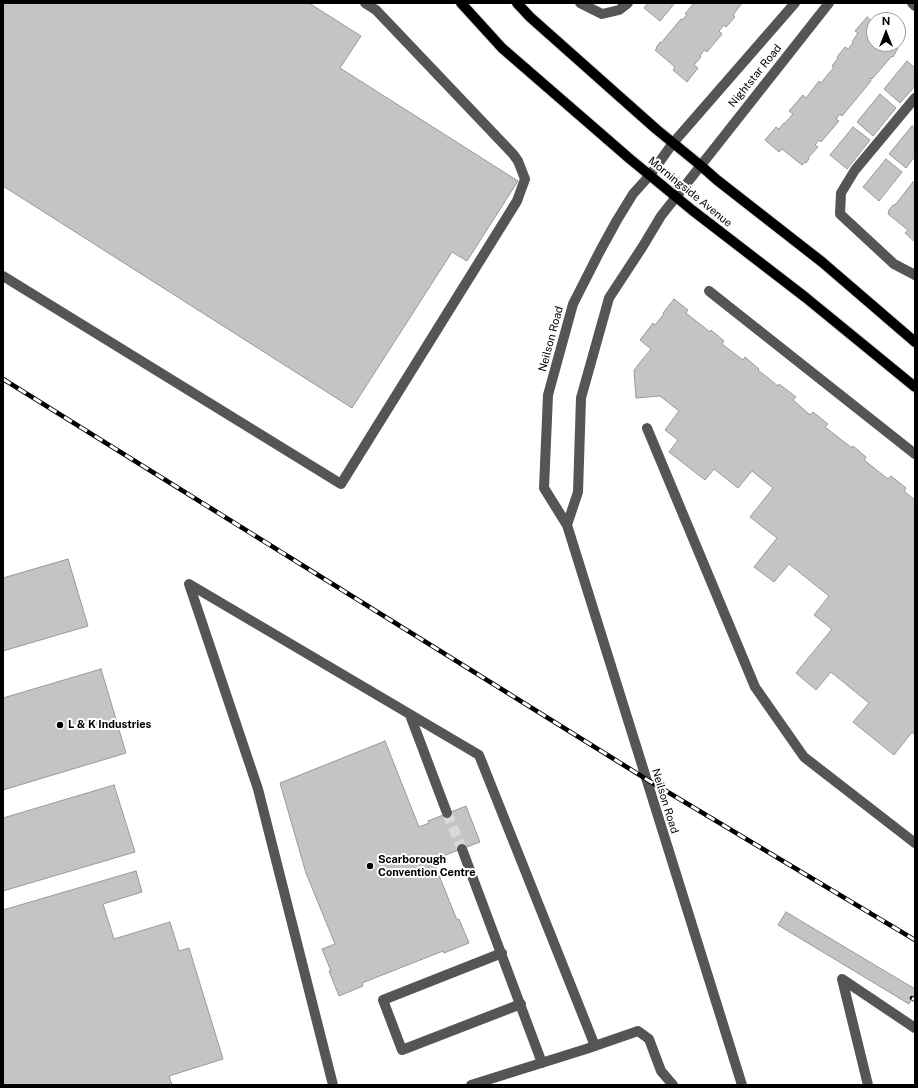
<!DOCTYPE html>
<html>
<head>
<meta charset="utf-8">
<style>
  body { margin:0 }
  #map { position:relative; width:918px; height:1088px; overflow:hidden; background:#fff; font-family:"Public Sans",sans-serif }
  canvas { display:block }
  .frame { position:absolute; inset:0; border:4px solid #000; pointer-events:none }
  .north { position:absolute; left:866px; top:12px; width:40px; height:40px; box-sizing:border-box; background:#fff; border:1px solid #999; border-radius:50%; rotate:0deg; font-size:11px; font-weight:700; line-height:16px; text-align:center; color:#000 }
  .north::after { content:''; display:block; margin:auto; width:14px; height:18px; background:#000; clip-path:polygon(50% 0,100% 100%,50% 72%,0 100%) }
</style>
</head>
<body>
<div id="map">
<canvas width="918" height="1088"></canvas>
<div class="frame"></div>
<div class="north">N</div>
</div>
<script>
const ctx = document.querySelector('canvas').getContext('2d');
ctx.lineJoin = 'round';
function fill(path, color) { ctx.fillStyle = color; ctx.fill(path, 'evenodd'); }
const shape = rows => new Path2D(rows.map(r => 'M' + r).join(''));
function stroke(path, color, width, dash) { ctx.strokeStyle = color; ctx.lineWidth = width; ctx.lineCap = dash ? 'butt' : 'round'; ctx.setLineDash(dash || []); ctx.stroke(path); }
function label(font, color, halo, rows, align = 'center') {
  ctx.font = font + ' "Public Sans",sans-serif'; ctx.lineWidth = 4; ctx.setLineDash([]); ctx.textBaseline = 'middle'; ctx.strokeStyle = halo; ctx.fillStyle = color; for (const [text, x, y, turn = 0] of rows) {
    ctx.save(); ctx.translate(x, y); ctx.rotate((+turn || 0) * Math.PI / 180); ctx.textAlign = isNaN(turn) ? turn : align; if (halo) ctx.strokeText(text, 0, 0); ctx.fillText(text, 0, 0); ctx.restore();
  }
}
const building = shape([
  [3,3,309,3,361,36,340,68,518,181,467,261,452,252,352,408,3,186,3,3],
  [648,3,675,3,660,21,644,8,648,3],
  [694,3,742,3,733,15,735,17,726,27,724,25,719,31,722,34,707,52,704,50,700,56,701,57,694,65,698,68,687,82,673,70,675,67,655,50,657,48,656,48,660,42,661,43,681,19,682,20,687,15,685,14,694,3],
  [867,17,874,23,874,44,894,44,898,48,893,57,892,56,891,57,872,79,871,78,870,79,871,81,842,116,840,114,836,119,839,121,821,142,819,140,815,145,818,147,808,158,809,159,806,163,805,162,802,165,782,149,779,152,765,140,776,127,779,129,784,123,785,123,793,114,789,111,803,95,806,98,819,81,821,83,834,67,832,66,838,58,837,57,845,47,848,49,853,43,852,42,858,33,855,31,867,17],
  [907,61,915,68,915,86,900,103,884,89,907,61],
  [880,94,896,108,873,136,857,122,880,94],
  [912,126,915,128,915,156,906,168,889,154,912,126],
  [853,127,870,140,847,169,830,155,853,127],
  [886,159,902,172,879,201,863,187,886,159],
  [913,182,915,183,915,242,905,233,908,230,888,214,889,210,893,205,895,205,913,182],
  [674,299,688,310,686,313,710,332,711,330,724,341,722,344,743,360,745,357,759,369,758,370,778,386,779,384,796,397,793,400,810,415,813,412,828,424,825,427,852,448,853,446,866,457,864,460,888,479,891,476,906,488,904,491,915,500,915,735,912,732,894,755,853,722,869,703,831,672,816,690,796,673,832,629,814,615,829,596,789,564,774,582,754,567,777,538,750,517,773,488,752,471,738,488,714,469,705,480,669,452,678,440,665,430,679,411,660,396,636,398,634,370,651,349,640,340,653,323,655,325,664,314,663,313,674,299],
  [68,559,88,626,3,651,3,578,68,559],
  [101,669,126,753,3,790,3,698,101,669],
  [385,741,419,827,429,823,428,821,466,806,480,842,443,856,442,854,432,858,457,920,459,919,469,943,444,953,443,951,362,983,363,986,339,996,329,971,331,971,322,949,335,944,306,873,280,783,385,741],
  [114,785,135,852,3,891,3,818,114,785],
  [136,871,142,892,103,904,114,939,170,922,179,951,189,948,223,1059,169,1076,172,1085,3,1085,3,910,136,871],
  [786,912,915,989,915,994,909,1004,778,925,786,912]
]);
fill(building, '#c4c4c4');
stroke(building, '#999', 1);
stroke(shape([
  [447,813,462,849]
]), '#d9d9d9', 10, [10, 5]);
const major = shape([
  [461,3,502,48,630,159,692,210,805,297,915,387],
  [517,3,530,17,656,129,700,165,717,180,822,262,915,342]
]);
stroke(major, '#dbdbdb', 12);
stroke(shape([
  [580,3,602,14,619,10,628,3],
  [912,3,915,6],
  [915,98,855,170,841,193,840,214,894,264,915,275],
  [3,276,341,484,517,201,525,179,518,161,513,154,376,10,365,3],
  [709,291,915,454],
  [647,428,755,687,804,757,915,843],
  [567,525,578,492,581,398,609,298,643,246,661,216,829,3],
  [410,715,447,813],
  [462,849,542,1063],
  [502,953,383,1000,402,1050,521,1004],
  [842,979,868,1085],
  [842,979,915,1028],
  [333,1085,258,789,189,584,479,755,595,1046],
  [471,1085,586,1049,638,1031,649,1039,661,1071,673,1085],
  [742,1085,567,525,544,488,548,395,573,304,600,251,617,220,633,194,650,175,673,143,795,3]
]), '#555', 10);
stroke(major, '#000', 10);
const rail = shape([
  [3,379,646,779,915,940],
  [912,998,915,1000]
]);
stroke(rail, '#000', 4.5);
stroke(rail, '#fff', 3, [9]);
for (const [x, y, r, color] of [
  [60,725,4,"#000"],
  [370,866,4,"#000"]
]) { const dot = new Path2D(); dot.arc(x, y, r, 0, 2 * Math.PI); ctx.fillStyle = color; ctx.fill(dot); stroke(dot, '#fff', 1.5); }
label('11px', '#000', '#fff', [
  ["Nightstar Road",755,76,-51],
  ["Morningside Avenue",690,192,39],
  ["Neilson Road",551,339,-75],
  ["Neilson Road",665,801,73]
]);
label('bold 11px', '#000', '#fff', [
  ["L & K Industries",68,725],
  ["Scarborough",378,860],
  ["Convention Centre",378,873]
], 'left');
</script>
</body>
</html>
